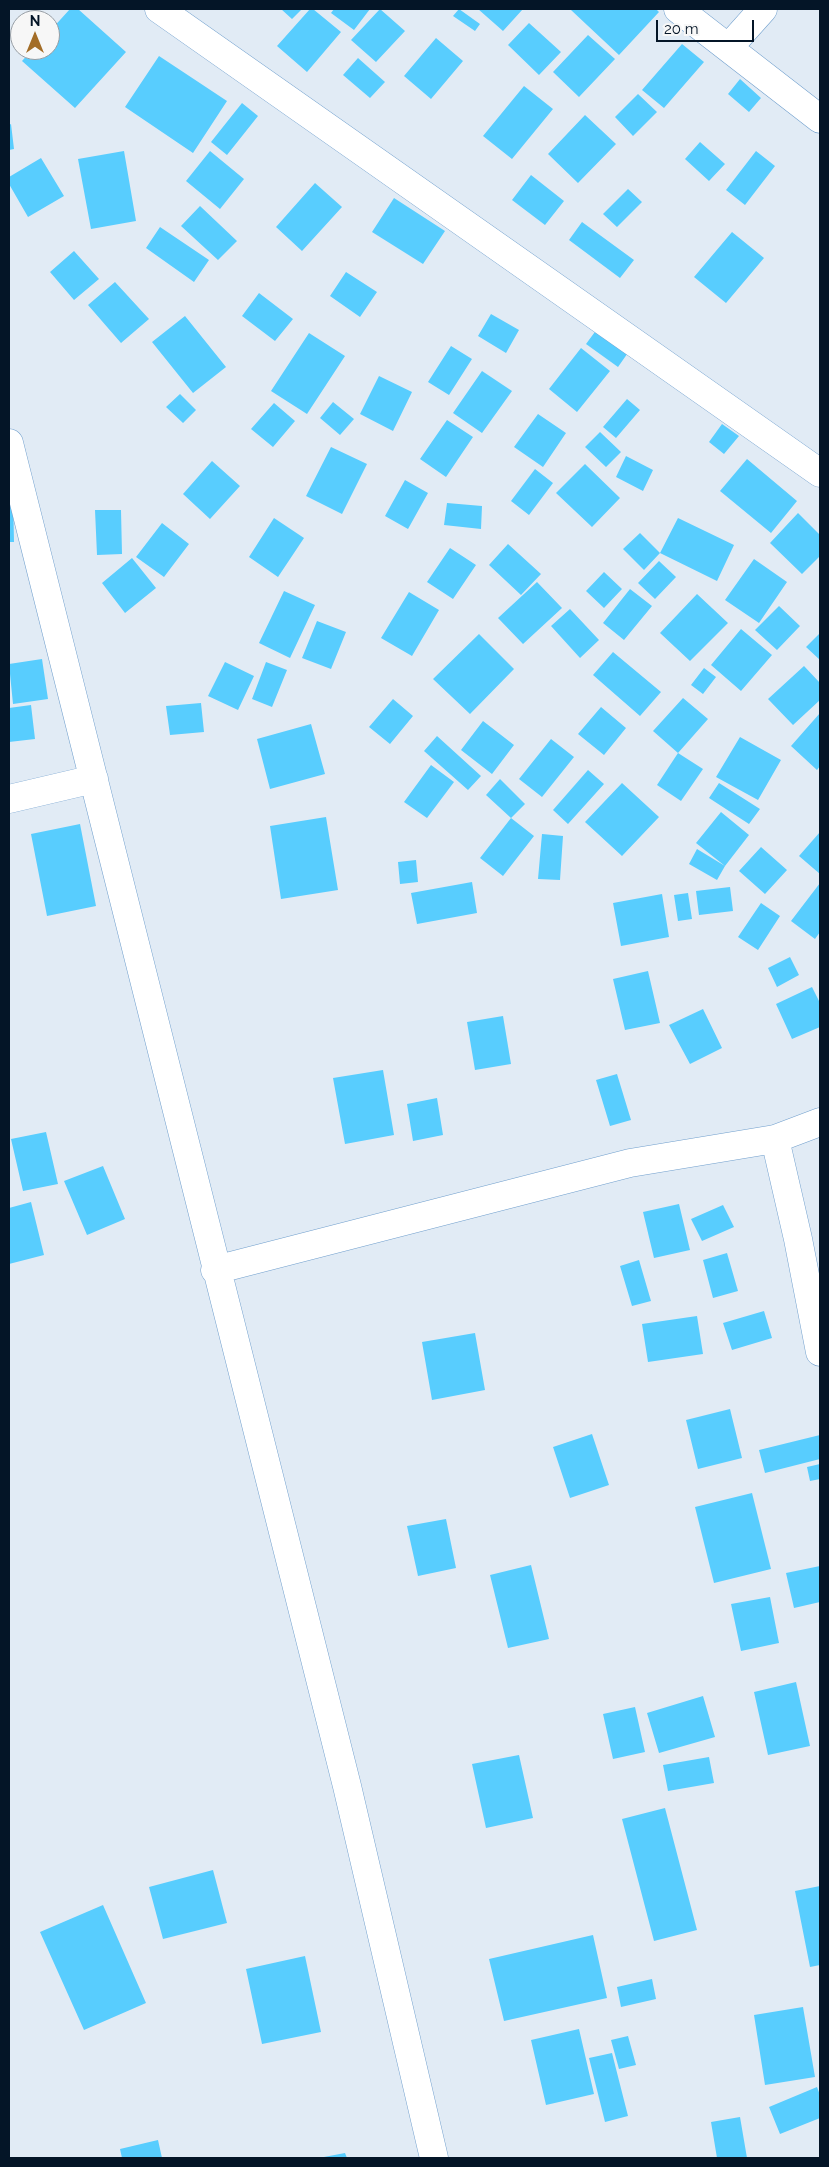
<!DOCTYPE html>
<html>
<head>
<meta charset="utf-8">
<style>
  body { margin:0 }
  #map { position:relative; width:829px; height:2167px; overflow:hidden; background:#e1ebf5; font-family:Raleway,sans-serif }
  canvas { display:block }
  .frame { position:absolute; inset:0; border:10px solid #041527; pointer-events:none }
  .north { position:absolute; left:10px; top:10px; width:50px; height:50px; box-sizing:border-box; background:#f7f7f7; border:1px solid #969da4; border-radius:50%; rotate:0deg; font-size:14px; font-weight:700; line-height:20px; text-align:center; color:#041527 }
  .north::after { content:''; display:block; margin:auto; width:18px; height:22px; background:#a36d27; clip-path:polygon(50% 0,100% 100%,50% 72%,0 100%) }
  .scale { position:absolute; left:656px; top:20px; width:98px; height:22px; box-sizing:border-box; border:2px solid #041527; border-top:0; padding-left:6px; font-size:15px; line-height:18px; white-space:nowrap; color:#041527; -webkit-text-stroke:4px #f7f7f7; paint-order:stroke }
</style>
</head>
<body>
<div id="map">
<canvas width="829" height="2167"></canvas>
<div class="frame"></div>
<div class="north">N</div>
<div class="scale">20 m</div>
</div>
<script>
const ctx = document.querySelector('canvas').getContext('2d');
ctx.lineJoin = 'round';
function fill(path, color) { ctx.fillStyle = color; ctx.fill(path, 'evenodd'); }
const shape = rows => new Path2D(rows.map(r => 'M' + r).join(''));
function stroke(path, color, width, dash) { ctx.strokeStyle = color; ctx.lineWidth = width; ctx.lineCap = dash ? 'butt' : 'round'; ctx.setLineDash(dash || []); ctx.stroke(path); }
fill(shape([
  [70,9,78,9,126,52,75,108,22,61,32,50,50,50,50,31],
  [281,9,302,9,292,19],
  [310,9,313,9,341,32,307,72,277,46],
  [334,9,370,9,354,30,331,13],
  [380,9,405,31,376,62,351,40],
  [459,9,480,24,475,31,453,16],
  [478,9,523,9,503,31],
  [572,9,656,9,659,12,619,55,571,10],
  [529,23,561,52,539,75,508,45],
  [588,35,615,59,579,97,553,72],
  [436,38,463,61,431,99,404,76],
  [682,44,704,62,664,108,642,90],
  [159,56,227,101,193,153,125,107],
  [358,58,385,82,370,98,343,75],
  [740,79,761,98,749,112,728,94],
  [524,86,553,109,512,159,483,136],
  [638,94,657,112,633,136,615,117],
  [242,103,258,116,227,155,211,142],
  [585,115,616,144,578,183,548,154],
  [11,124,14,149,9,150,9,125],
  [700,142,725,164,709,181,685,159],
  [124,151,136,221,91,229,78,159],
  [210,151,244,179,220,209,186,181],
  [756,151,775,166,745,205,726,190],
  [41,158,64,196,28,217,9,184,9,177],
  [531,175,564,201,545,225,512,200],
  [315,183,342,207,302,251,276,227],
  [628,189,642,202,617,227,603,214],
  [394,198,445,231,423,264,372,232],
  [200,206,237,241,218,260,181,226],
  [582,222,634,260,620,278,569,240],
  [160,227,209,260,194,282,146,248],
  [732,232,764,258,726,303,694,277],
  [74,251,99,279,74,300,50,272],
  [346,272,377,292,360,317,330,296],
  [115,282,149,319,121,343,88,305],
  [259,293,293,319,275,341,242,316],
  [491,314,519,330,506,353,478,336],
  [185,316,226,367,193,393,152,342],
  [600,325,632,347,618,367,586,344],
  [309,333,345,356,307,414,271,391],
  [451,346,472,359,449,395,428,382],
  [581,348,610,371,577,412,549,389],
  [482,371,512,391,482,433,453,413],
  [379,376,412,392,393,431,360,414],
  [180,394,196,410,183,423,166,407],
  [627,399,640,410,616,438,603,427],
  [333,402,354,419,340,435,320,418],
  [274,403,295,421,273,447,251,429],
  [538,414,566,433,543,467,514,447],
  [447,420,473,437,446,477,420,459],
  [722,424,739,436,724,454,709,442],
  [600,432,621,452,606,467,585,447],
  [331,447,367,464,342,514,306,496],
  [626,456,653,470,643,491,616,477],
  [747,459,797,501,771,533,720,491],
  [212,461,240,486,210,519,183,494],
  [585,464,620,498,592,527,556,493],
  [535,469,553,483,529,515,511,501],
  [405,480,428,493,408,529,385,516],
  [13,495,14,542,9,542,9,496],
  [447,503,482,506,481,529,444,525],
  [95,510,121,510,122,554,97,555],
  [798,513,820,535,820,556,802,574,770,543],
  [274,518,304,538,278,577,249,557],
  [678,518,734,545,717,581,660,553,644,570,623,549,640,533,660,553],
  [162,523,189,544,164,577,136,557],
  [508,544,541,574,521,595,489,565],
  [450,548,476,565,453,599,427,582],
  [132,558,156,588,125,613,102,583],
  [754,559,787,582,759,623,725,600],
  [659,561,676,577,655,599,638,583],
  [604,572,622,589,604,608,586,591],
  [537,582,562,608,523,644,498,618],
  [630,589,652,606,624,640,603,623],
  [284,591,315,605,290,658,259,643],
  [409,592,439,610,412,656,381,638],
  [697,594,728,623,690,661,660,633],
  [779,606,800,626,777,650,755,630],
  [570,609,599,640,580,658,551,626],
  [317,621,346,632,331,669,302,658],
  [741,629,772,655,741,691,711,665],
  [820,633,820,660,806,647],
  [479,634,514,669,470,714,433,679],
  [613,652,661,692,640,716,593,675],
  [42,659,48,699,13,704,9,664],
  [225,662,254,676,238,710,208,696],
  [266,662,287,670,272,707,252,699],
  [804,666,820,683,820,700,793,725,768,699],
  [704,668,716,677,703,694,691,685],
  [683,698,708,719,678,753,653,731],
  [393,699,413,716,390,744,369,727],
  [201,703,204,732,170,735,166,706],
  [31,705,35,739,9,742,9,708],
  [601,707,626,728,604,755,578,734],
  [820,713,820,766,817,770,791,746],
  [483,721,514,745,492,774,461,750],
  [311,724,325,774,270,789,257,739],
  [437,736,481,776,468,790,424,751],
  [740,737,781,760,758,800,716,777],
  [551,739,574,757,542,797,519,779],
  [678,753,703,769,681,801,657,785],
  [431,765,454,782,427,818,404,802],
  [588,770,604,784,568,824,553,810],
  [500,779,525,804,511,818,486,795],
  [622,783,659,817,622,856,585,822],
  [719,783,760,809,749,824,709,798],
  [721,812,749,835,725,866,696,843],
  [326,817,338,890,281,899,270,826],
  [511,818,534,836,503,876,480,858],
  [80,824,96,906,47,916,31,834],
  [820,832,820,874,799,856],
  [542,834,563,836,560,880,538,879],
  [761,847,787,870,765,894,739,871],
  [697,849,725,866,717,880,689,864],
  [416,860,418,882,400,884,398,862],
  [472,882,477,913,417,924,411,893],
  [820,883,820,932,815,939,791,921],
  [730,887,733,911,699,915,696,891],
  [688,893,692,919,678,921,674,895],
  [662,894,669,937,621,946,613,903],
  [761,903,780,916,758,950,738,937],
  [790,957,799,975,777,987,768,968],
  [648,971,660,1023,625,1030,613,979],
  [812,987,820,1003,820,1027,792,1039,776,1004],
  [703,1009,722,1048,690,1064,669,1025],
  [503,1016,511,1064,475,1070,467,1022],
  [383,1070,394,1135,345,1144,333,1078],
  [617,1074,631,1120,610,1126,596,1080],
  [437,1098,443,1135,413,1141,407,1104],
  [46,1132,58,1184,23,1191,11,1139],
  [103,1166,125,1219,87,1235,64,1181],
  [31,1202,44,1255,9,1264,9,1208],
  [679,1204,690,1250,654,1258,643,1212],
  [723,1205,734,1227,702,1241,691,1219],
  [727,1253,738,1291,713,1298,703,1260],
  [639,1260,651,1301,632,1306,620,1266],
  [764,1311,772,1338,732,1350,723,1323],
  [697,1316,703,1354,648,1362,642,1324],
  [475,1333,485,1390,432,1400,422,1342],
  [730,1409,742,1458,698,1469,686,1420],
  [592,1434,609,1485,570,1498,553,1447],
  [820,1435,820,1459,765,1473,759,1450],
  [820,1464,820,1479,810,1481,807,1467],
  [752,1493,771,1569,714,1583,695,1507],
  [446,1519,456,1568,418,1576,407,1526],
  [531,1565,549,1639,508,1648,490,1575],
  [820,1566,820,1602,794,1608,786,1573],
  [770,1597,779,1643,741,1651,731,1604],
  [796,1682,810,1746,768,1755,754,1692],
  [703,1696,715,1737,659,1753,647,1713],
  [635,1707,645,1752,613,1759,603,1714],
  [519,1755,533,1818,486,1828,472,1764],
  [709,1757,714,1783,668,1791,663,1765],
  [665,1808,697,1930,654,1941,622,1819],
  [213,1870,227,1923,163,1939,149,1887],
  [820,1886,820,1965,810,1967,795,1891],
  [103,1905,146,2003,84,2030,40,1932],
  [593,1935,607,1998,504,2021,489,1959],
  [305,1956,321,2032,262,2044,246,1969],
  [652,1979,656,1999,621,2007,617,1987],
  [803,2007,815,2077,765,2085,754,2015],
  [579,2029,594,2094,546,2105,531,2040],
  [628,2036,636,2065,619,2069,611,2040],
  [612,2053,628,2116,605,2122,589,2058],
  [817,2087,820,2095,820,2118,780,2134,769,2107],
  [740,2117,747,2158,717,2158,711,2122],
  [158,2140,162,2158,122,2158,120,2149],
  [345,2153,347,2158,324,2158,324,2157]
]), '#58cdfe');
const minor = shape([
  [159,9,820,473],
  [678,9,820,119],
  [729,47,763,9],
  [9,443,347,1786,434,2158],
  [9,799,94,779],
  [775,1139,798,1239,820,1352],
  [215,1270,630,1163,775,1139,820,1122]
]);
stroke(minor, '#709fcd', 29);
stroke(minor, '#fff', 28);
</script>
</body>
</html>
